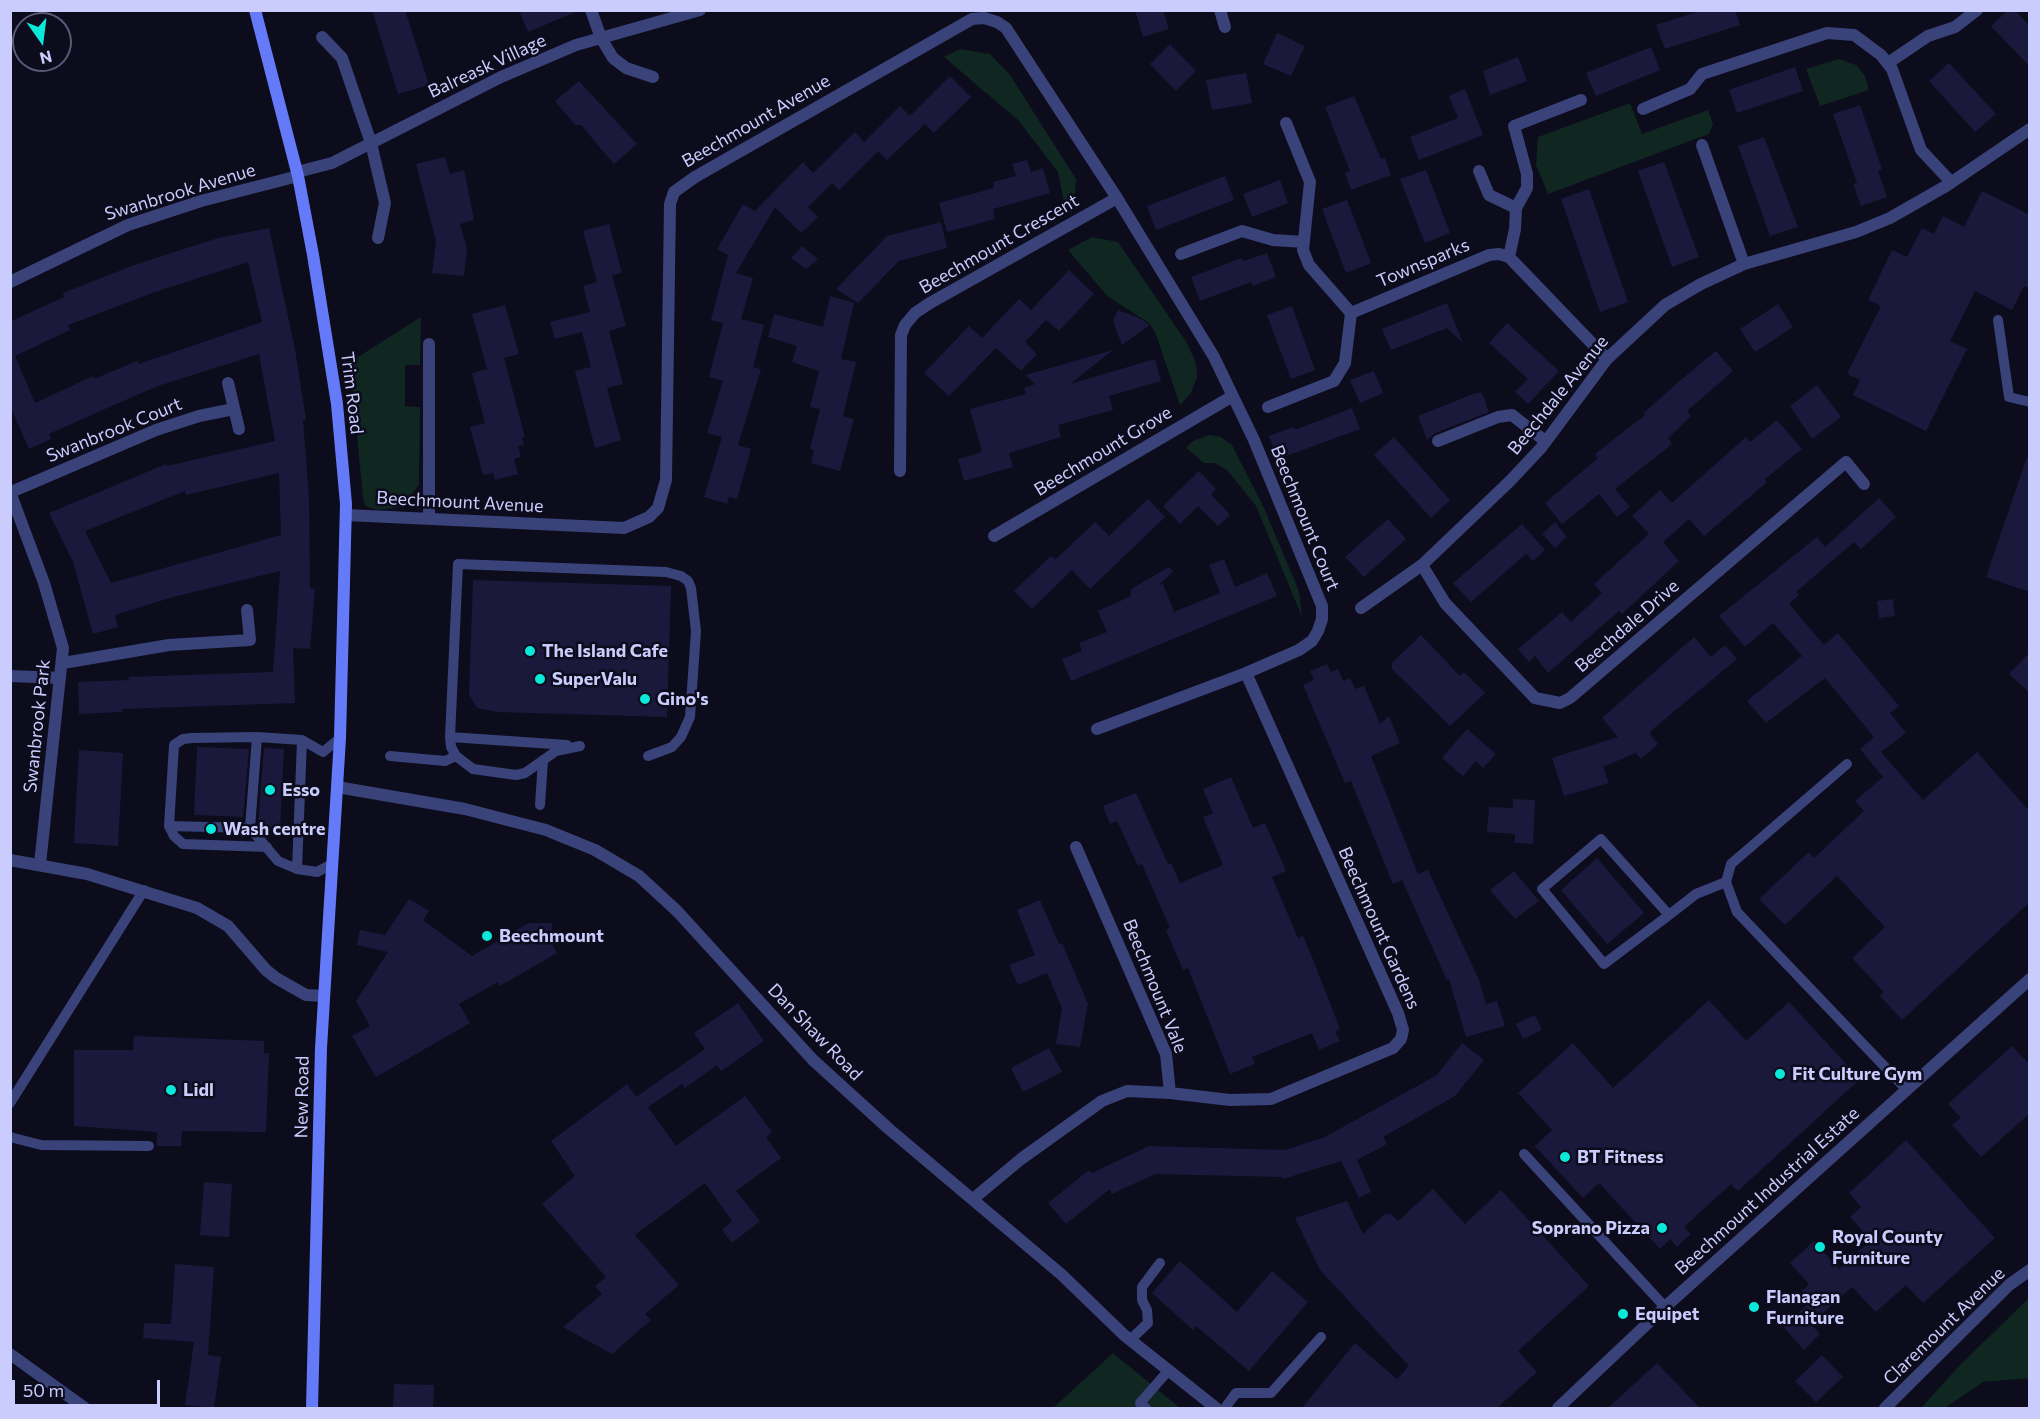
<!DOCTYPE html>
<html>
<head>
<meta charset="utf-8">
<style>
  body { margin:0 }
  #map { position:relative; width:2040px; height:1419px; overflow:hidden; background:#0c0c1c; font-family:Commissioner,sans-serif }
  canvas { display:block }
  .frame { position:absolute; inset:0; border:12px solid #caccfd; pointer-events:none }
  .north { position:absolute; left:12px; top:12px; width:60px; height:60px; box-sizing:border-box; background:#0c0c1c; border:2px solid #585976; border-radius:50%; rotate:166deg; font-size:16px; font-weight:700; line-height:24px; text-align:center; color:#caccfd }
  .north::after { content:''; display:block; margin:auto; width:21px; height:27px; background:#0ae8d9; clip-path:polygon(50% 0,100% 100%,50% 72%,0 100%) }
  .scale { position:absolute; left:12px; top:1380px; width:148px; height:27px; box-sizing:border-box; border:3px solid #caccfd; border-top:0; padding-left:8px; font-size:18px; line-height:21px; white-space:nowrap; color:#caccfd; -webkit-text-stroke:4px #0c0c1c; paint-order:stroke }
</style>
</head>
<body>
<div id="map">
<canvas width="2040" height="1419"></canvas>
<div class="frame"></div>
<div class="north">N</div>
<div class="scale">50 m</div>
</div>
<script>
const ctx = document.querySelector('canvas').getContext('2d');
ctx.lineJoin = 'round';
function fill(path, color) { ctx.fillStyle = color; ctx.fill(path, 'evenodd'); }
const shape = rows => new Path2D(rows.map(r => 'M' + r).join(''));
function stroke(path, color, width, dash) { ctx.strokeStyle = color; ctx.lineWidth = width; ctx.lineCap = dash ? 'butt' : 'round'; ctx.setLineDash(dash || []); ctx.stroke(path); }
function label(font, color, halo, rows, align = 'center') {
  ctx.font = font + ' Commissioner,sans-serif'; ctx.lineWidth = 5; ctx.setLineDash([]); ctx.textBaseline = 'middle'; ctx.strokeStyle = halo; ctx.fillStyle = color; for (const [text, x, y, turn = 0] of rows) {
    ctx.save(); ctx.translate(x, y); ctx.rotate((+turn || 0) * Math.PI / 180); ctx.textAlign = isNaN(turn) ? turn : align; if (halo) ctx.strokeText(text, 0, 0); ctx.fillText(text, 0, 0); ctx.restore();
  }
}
fill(shape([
  [960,49,990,54,1010,75,1076,179,1075,193,1065,207,1058,172,1018,120,944,57],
  [1839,59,1856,65,1865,76,1869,90,1820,106,1806,69],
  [1630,103,1642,134,1708,110,1713,124,1709,134,1548,194,1536,165,1538,137],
  [1092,237,1118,242,1187,343,1196,363,1197,377,1191,393,1180,405,1155,332,1149,323,1107,296,1068,250],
  [421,317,420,365,405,365,405,406,420,407,419,485,404,503,395,508,378,510,365,506,363,498,350,362],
  [1209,435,1221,437,1232,445,1264,508,1299,591,1302,617,1256,506,1227,470,1214,463,1204,463,1186,448,1193,441],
  [2029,1298,2029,1378,1983,1382,1945,1408,1921,1408,1961,1364],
  [1113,1353,1180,1408,1053,1408]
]), '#102621');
fill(shape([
  [372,10,405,10,429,85,398,94],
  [519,10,578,10,578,11,528,32],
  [1135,10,1163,10,1169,29,1143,37],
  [1703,10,1735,10,1740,25,1665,49,1656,25],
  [2008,10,2015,10,2030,26,2030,67,1991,26],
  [1277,33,1305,46,1291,76,1263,64],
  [1170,44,1196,71,1176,91,1150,64],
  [1651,47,1660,70,1596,96,1586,73],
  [1518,57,1527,81,1490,95,1483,71],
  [1949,63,1996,114,1975,132,1929,81],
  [1795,67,1803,91,1737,113,1729,90],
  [1246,73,1252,103,1212,110,1206,80],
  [950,76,971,97,934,133,925,124,887,160,878,151,839,190,832,183,808,207,818,217,801,233,775,207,736,273,753,278,741,319,764,325,753,367,761,369,738,445,751,449,737,499,729,497,727,504,704,497,722,437,707,433,723,381,709,377,723,323,711,320,728,255,717,249,743,204,755,211,803,162,813,173,855,132,864,142,900,106,910,116],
  [579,81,637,144,614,164,581,125,575,125,555,101],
  [1465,89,1483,135,1419,160,1410,137,1458,118,1449,96],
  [1354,96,1381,159,1385,158,1391,175,1351,190,1345,173,1350,171,1325,107],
  [1860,105,1882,169,1878,171,1887,197,1861,206,1853,184,1857,183,1833,114],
  [1764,137,1798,227,1770,236,1738,146],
  [445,157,450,174,464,170,474,220,460,224,467,249,464,276,432,273,436,241,416,164],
  [1027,160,1031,172,1043,168,1050,193,993,209,995,219,947,232,939,203,994,188,993,182,1016,176,1012,164],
  [1664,162,1699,257,1672,267,1638,171],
  [1426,170,1450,233,1425,243,1400,179],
  [1225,176,1234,200,1156,230,1147,206],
  [1280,180,1288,203,1252,217,1243,194],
  [1589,189,1628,302,1600,312,1561,199],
  [1982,191,2030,215,2030,289,2024,286,2012,310,1975,291,1950,341,1967,349,1926,431,1853,395,1860,380,1847,374,1881,306,1868,300,1892,250,1907,257,1922,228,1934,234,1943,216,1964,227],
  [1347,200,1371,263,1346,273,1322,209],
  [941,222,947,248,899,261,858,303,836,289,887,236],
  [609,224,622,273,612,275,626,326,609,331,623,384,607,388,621,440,595,448,575,371,591,367,582,332,555,339,550,322,590,312,583,286,597,282,583,231],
  [269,228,295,349,306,420,303,420,309,497,310,588,315,589,310,649,293,648,295,703,122,709,122,712,79,714,78,682,129,680,128,677,273,672,280,571,173,597,115,615,118,627,93,634,73,562,49,513,166,464,167,466,275,441,259,354,158,386,114,405,49,434,51,439,29,449,10,406,10,322,64,297,63,293,137,264,218,238],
  [248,262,262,322,139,364,137,361,94,379,93,376,35,403,15,356,70,330,68,325,155,292],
  [279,473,281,535,111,583,85,531,185,491,186,495],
  [802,246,818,259,806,269,791,258],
  [1267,253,1276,277,1253,286,1251,282,1200,301,1191,277,1242,258,1244,261],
  [1069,270,1094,294,1059,331,1046,320,1025,342,1037,354,1021,371,996,348,949,396,924,373,969,326,982,338,1019,299,1031,310],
  [830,296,854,303,841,359,856,362,843,416,854,419,840,471,811,463,814,450,810,449,820,409,810,407,819,371,792,362,797,346,768,337,774,314,823,327],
  [1447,303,1463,343,1447,328,1391,350,1382,329],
  [1778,304,1793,327,1755,352,1740,329],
  [505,305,519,354,504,358,525,437,522,437,524,445,518,446,521,457,514,459,518,474,495,480,493,473,483,475,470,427,485,423,472,373,487,369,472,314],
  [1292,306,1315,370,1291,379,1267,315],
  [1118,310,1139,318,1150,325,1122,345,1113,321],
  [1507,323,1559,371,1528,404,1515,392,1528,379,1489,343],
  [1113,350,1070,384,1155,359,1161,381,1109,396,1113,410,1058,425,1061,437,1009,453,1013,467,964,481,958,459,982,452,970,409,1026,394,1024,388,1035,384,1026,375],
  [1716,351,1733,371,1687,411,1691,416,1668,438,1672,444,1615,489,1630,507,1617,517,1599,494,1562,524,1545,503,1598,458,1595,454,1645,415,1644,413,1676,384],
  [1374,371,1383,393,1360,403,1350,380],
  [1817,385,1841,417,1812,439,1790,406],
  [1476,393,1482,393,1489,412,1435,433,1427,440,1418,416],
  [1352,408,1360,429,1278,459,1269,436,1294,427,1295,430],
  [1777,420,1802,449,1765,479,1767,482,1704,536,1689,519,1663,542,1679,561,1622,614,1619,611,1548,673,1535,656,1529,662,1518,649,1562,612,1571,622,1602,593,1594,584,1649,534,1632,516,1660,490,1672,503,1746,437,1750,442],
  [1394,437,1450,500,1431,518,1374,455],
  [2027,457,2030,458,2030,592,1986,577],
  [1199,471,1216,489,1211,494,1230,515,1218,526,1198,506,1180,524,1163,506],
  [1879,498,1896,517,1861,549,1854,542,1796,592,1799,595,1789,604,1824,645,1838,633,1899,706,1890,713,1906,733,1881,752,1923,800,1977,752,2030,812,2030,902,1902,1020,1880,996,1884,992,1852,958,1885,927,1837,876,1785,925,1759,899,1809,852,1814,858,1864,811,1855,801,1883,777,1860,749,1874,737,1825,678,1766,723,1747,701,1802,656,1773,623,1745,647,1719,616,1817,537,1825,547],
  [1148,499,1165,517,1090,589,1072,570,1032,609,1014,591,1051,556,1055,560,1095,522,1109,536],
  [1388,519,1406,539,1364,577,1345,557],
  [1555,522,1567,537,1555,548,1542,534],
  [1522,524,1545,550,1533,561,1526,554,1471,602,1453,583],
  [1224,559,1235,587,1267,573,1277,596,1071,681,1062,659,1082,651,1079,643,1107,632,1098,611,1131,596,1131,589,1169,567,1173,571,1159,585,1163,584,1174,612,1220,593,1209,565],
  [473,580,671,586,667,717,498,712,477,708,469,695],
  [1893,599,1895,616,1879,618,1877,601],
  [1421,635,1460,676,1464,672,1485,693,1450,726,1392,669,1392,663],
  [1694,637,1711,657,1725,645,1737,659,1653,729,1650,734,1658,744,1641,759,1636,753,1603,767,1609,783,1564,796,1552,758,1618,737,1602,718],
  [2030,652,2030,693,2009,674],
  [1327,664,1331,672,1338,669,1343,681,1350,678,1355,689,1364,686,1380,724,1389,716,1400,743,1371,756,1418,874,1428,870,1479,980,1486,1004,1497,1001,1505,1026,1466,1037,1449,979,1447,980,1402,880,1393,884,1351,781,1345,783,1303,685,1314,680,1310,671],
  [1467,729,1496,754,1483,768,1476,761,1463,776,1442,758],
  [197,747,249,749,243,817,194,815],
  [264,748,284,749,280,832,262,831,258,825],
  [79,750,123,753,118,846,74,843],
  [1231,777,1253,828,1265,823,1286,871,1272,877,1298,938,1303,936,1312,957,1340,1029,1335,1031,1340,1041,1319,1050,1312,1033,1252,1057,1255,1064,1230,1074,1188,968,1183,970,1166,930,1170,928,1142,864,1138,866,1117,821,1110,824,1103,806,1136,793,1168,864,1171,863,1180,883,1223,865,1203,817,1213,813,1203,789],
  [1513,799,1535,800,1533,844,1515,843,1515,834,1487,832,1489,807,1513,808],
  [1597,858,1644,913,1607,944,1561,890],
  [1514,871,1539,901,1515,919,1490,890],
  [409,899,429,911,423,920,472,956,529,923,552,923,552,944,557,953,500,986,498,982,459,1004,470,1023,376,1077,352,1036,370,1026,356,1001,388,952,357,945,360,930,385,935],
  [1040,900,1059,944,1062,943,1088,1004,1080,1047,1056,1044,1062,1008,1047,973,1018,985,1009,965,1035,955,1017,910],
  [1709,1000,1746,1041,1789,1002,1860,1079,1738,1191,1731,1184,1684,1227,1691,1234,1677,1247,1670,1239,1660,1249,1599,1183,1583,1198,1535,1146,1552,1130,1518,1093,1573,1043,1613,1088],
  [738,1003,764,1041,721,1071,717,1065,685,1088,682,1084,648,1107,676,1146,745,1096,772,1132,766,1137,781,1158,736,1191,760,1221,732,1243,722,1230,732,1221,705,1183,635,1235,679,1285,645,1314,651,1320,612,1354,563,1327,602,1294,595,1286,606,1277,542,1204,575,1176,551,1141,627,1084,636,1097,705,1049,694,1033],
  [1535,1015,1542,1030,1523,1039,1516,1024],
  [134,1036,264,1041,264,1053,269,1053,266,1132,182,1131,181,1146,157,1146,157,1132,74,1126,74,1050,133,1050],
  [1462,1043,1484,1060,1455,1096,1383,1137,1387,1144,1357,1160,1371,1192,1359,1198,1341,1161,1283,1179,1282,1177,1155,1174,1112,1194,1110,1189,1066,1224,1048,1203,1089,1170,1092,1173,1149,1146,1285,1150,1325,1137,1437,1075],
  [2012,1046,2030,1065,2030,1113,1981,1157,1952,1125,1961,1118,1948,1104],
  [1049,1048,1062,1072,1023,1092,1011,1068],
  [1906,1140,1995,1238,1923,1303,1906,1285,1876,1312,1852,1287,1811,1324,1820,1334,1804,1350,1783,1327,1811,1301,1802,1291,1809,1284,1790,1263,1814,1241,1839,1269,1871,1240,1850,1217,1861,1207,1849,1193],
  [204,1182,232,1184,229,1237,200,1235],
  [1433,1189,1465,1224,1501,1190,1589,1286,1518,1351,1537,1372,1497,1408,1302,1408,1355,1343,1397,1379,1409,1366,1320,1270,1295,1218,1347,1201,1363,1234,1385,1214,1391,1214,1398,1221],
  [1180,1261,1237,1312,1272,1271,1308,1302,1249,1371,1196,1326,1193,1330,1152,1293],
  [175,1264,214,1267,208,1355,221,1357,214,1408,185,1405,194,1342,143,1338,144,1323,171,1324],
  [1822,1355,1843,1377,1816,1402,1795,1381],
  [1657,1363,1700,1408,1608,1408],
  [394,1384,434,1385,433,1408,393,1408]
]), '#1a193c');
stroke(shape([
  [1998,320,2009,397,2030,402],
  [257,737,250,828,278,861,297,869,317,872,332,864],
  [450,737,567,745],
  [580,746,556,751,525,773,516,775,473,769,456,756,451,747,450,737,458,564,666,572,681,576,688,581,691,588,696,631,690,717,681,737,672,747,648,756],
  [390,756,445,761,456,756],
  [1847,764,1731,864,1726,882,1737,912,1907,1090],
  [540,805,543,760],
  [169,826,174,836,183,844,267,847],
  [250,828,169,826,174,745,183,739,192,738,257,737,302,740,323,752,340,738],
  [297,869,302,740],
  [1669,915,1601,839,1542,889,1604,964,1669,915,1696,894,1726,882],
  [10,1103,144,890],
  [10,1137,41,1145,149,1146],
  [1524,1154,1665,1307],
  [1130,1340,1148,1323,1147,1310,1142,1300,1142,1287,1160,1263],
  [1146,1408,1140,1403,1168,1371],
  [1225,1408,1236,1393,1271,1393,1321,1337]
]), '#394279', 10);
stroke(shape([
  [591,10,601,38,613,58,626,68,653,77],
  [1220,10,1225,27],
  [322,37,342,58,371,143,385,203,378,238],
  [1888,63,1928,36,1955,27,1977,10],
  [1643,109,1690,89,1702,74,1827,33,1854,35,1881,55,1892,69,1921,150,1951,182],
  [1702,145,1744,264],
  [1479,171,1489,195,1516,208],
  [297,172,332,163,501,77,576,45,700,10],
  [1181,254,1242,231,1273,240,1304,242],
  [1509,257,1515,229,1516,208,1527,188,1527,174,1514,126,1581,100],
  [10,282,128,225,201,201,298,176],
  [1351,313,1489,255,1499,254,1509,257,1607,359],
  [228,383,239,429],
  [1268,407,1334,381,1345,363,1351,313,1309,265,1303,250,1310,182,1286,123],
  [1438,441,1498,417,1512,415,1545,441],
  [900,471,901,335,905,325,915,313,930,303,1117,198],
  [10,492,44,583,63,648,40,864],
  [11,492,156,430,199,416,234,409],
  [346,515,624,528,649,517,658,508,666,480,670,204,674,192,695,177,972,19,984,18,997,22,1006,28,1117,198,1214,357,1254,440,1322,606,1322,619,1318,631,1312,641,1299,650,1246,673,1097,729],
  [429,518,429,344],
  [994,536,1231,397],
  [1422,565,1445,603,1535,698,1560,703,1570,698,1846,462,1864,484],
  [1361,608,1422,565,1510,481,1541,448,1607,359,1665,305,1701,284,1744,264,1856,232,1890,218,1946,186,2030,129],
  [63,663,169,645,250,640,247,610],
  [10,676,60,678],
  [10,860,87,874,197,908,228,926,266,970,276,978,306,995,324,996],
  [1170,1093,1230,1100,1271,1099,1393,1048,1401,1039,1403,1030,1398,1013,1246,673],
  [973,1199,1021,1159,1102,1101,1127,1091,1170,1093,1166,1054,1076,847],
  [10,1354,85,1408],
  [1558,1408,1665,1307,2030,979]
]), '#394279', 12);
stroke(shape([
  [337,787,465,809,546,830,595,850,639,876,677,911,813,1060,889,1129,1062,1275,1124,1335,1216,1408],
  [1885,1408,2009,1285,2030,1270]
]), '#394279', 12);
stroke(shape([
  [255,10,298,176,313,255,337,404,346,504,340,738,321,1048,312,1408]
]), '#657af8', 12);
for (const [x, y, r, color] of [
  [530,651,6,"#0ae8d9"],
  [540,679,6,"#0ae8d9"],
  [645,699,6,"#0ae8d9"],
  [270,790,6,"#0ae8d9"],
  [211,829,6,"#0ae8d9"],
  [487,936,6,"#0ae8d9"],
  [1780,1074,6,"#0ae8d9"],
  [171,1090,6,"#0ae8d9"],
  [1565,1157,6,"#0ae8d9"],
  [1662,1228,6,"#0ae8d9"],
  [1820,1247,6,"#0ae8d9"],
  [1754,1307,6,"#0ae8d9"],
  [1623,1314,6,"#0ae8d9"]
]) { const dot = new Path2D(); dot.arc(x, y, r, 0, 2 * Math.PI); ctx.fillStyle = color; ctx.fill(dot); stroke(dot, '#0c0c1c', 2); }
label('18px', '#caccfd', '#0c0c1c', [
  ["Balreask Village",487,66,-25],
  ["Beechmount Avenue",756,121,-30],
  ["Swanbrook Avenue",180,192,-17],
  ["Beechmount Crescent",999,244,-30],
  ["Townsparks",1423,263,-23],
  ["Trim Road",352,393,83],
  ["Beechdale Avenue",1558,395,-51],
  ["Swanbrook Court",114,430,-22],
  ["Beechmount Grove",1103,451,-31],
  ["Beechmount Avenue",460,502,3],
  ["Beechmount Court",1305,518,68],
  ["Beechdale Drive",1627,626,-41],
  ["Swanbrook Park",37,726,-84],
  ["Beechmount Gardens",1379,928,66],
  ["Beechmount Vale",1155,986,68],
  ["Dan Shaw Road",815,1032,46],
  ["New Road",302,1097,-89],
  ["Beechmount Industrial Estate",1767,1191,-42],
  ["Claremount Avenue",1944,1326,-44]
]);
label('bold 18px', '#caccfd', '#0c0c1c', [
  ["The Island Cafe",542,651],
  ["SuperValu",552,679],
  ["Gino's",657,699],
  ["Esso",282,790],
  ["Wash centre",223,829],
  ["Beechmount",499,936],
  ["Fit Culture Gym",1792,1074],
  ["Lidl",183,1090],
  ["BT Fitness",1577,1157],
  ["Soprano Pizza",1650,1228,"right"],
  ["Royal County",1832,1237],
  ["Furniture",1832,1258],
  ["Flanagan",1766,1297],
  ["Furniture",1766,1318],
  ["Equipet",1635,1314]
], 'left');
</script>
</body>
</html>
